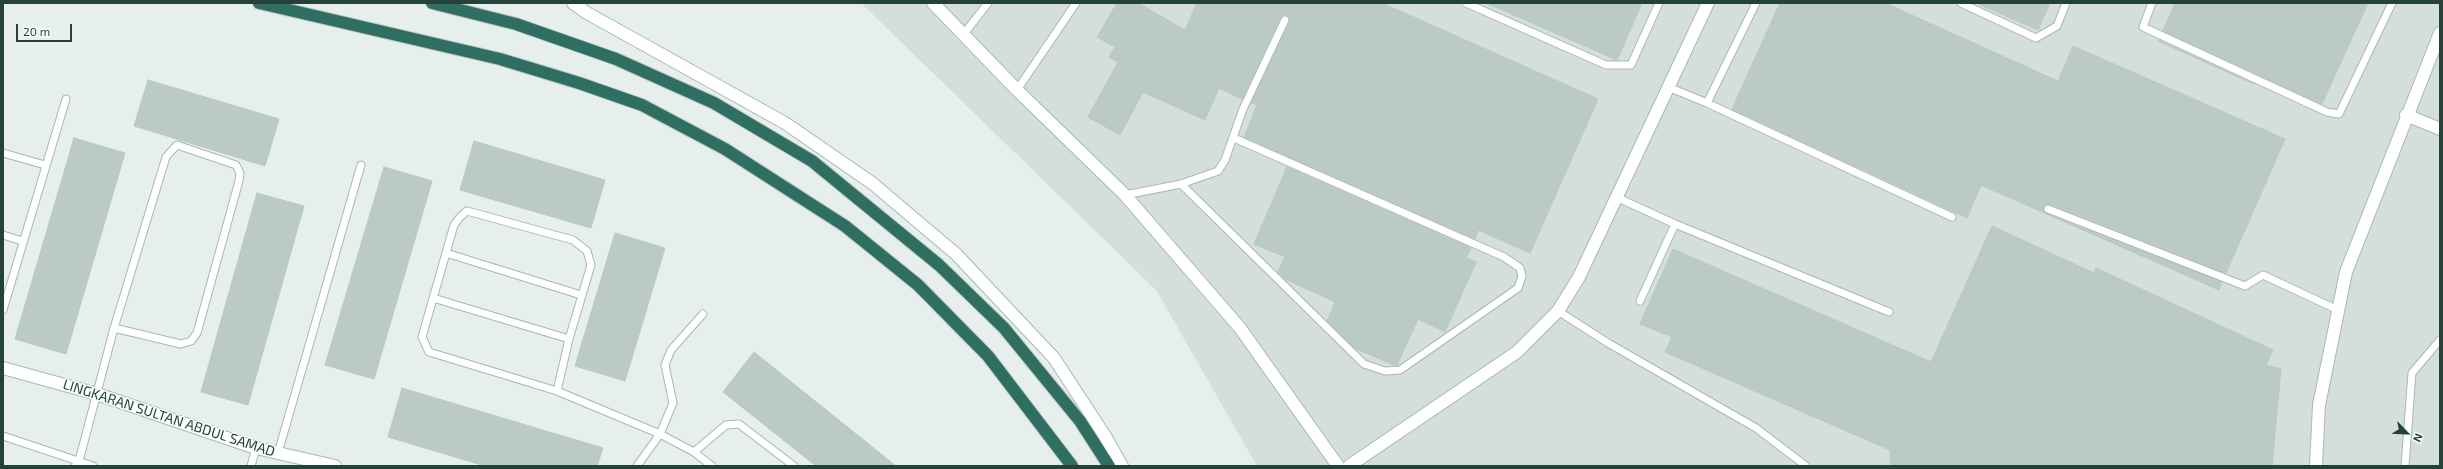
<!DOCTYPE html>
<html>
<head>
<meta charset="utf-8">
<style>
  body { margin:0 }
  #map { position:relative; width:2443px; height:469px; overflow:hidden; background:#e6efeb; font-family:"Exo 2",sans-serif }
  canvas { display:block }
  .frame { position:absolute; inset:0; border:4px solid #24423a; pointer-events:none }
  .north { position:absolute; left:2387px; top:413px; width:40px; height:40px; -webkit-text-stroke:3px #f7fbf9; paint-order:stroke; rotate:114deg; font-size:11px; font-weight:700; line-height:16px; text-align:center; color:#24423a }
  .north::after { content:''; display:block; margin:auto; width:14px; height:18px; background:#24423a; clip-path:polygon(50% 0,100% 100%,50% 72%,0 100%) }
  .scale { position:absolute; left:16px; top:24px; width:56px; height:18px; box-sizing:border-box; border:2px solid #24423a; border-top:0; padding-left:5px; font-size:12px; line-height:14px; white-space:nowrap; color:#24423a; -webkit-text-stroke:3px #f7fbf9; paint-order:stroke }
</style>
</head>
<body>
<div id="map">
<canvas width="2443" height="469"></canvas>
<div class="frame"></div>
<div class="north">N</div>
<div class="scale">20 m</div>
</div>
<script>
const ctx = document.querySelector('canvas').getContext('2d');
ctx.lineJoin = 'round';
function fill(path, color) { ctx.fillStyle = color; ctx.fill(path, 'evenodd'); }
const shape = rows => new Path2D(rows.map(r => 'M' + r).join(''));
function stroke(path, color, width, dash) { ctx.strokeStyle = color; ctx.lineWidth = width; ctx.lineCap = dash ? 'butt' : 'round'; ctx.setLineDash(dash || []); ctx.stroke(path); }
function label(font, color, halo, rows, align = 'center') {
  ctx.font = font + ' "Exo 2",sans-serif'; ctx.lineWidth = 3; ctx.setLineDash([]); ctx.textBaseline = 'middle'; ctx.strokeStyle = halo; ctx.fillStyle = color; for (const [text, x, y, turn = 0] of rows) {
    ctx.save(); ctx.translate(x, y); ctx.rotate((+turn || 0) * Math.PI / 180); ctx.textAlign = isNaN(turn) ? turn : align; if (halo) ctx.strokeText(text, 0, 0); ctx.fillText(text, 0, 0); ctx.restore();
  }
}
fill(shape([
  [861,3,2440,3,2440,466,1257,466,1156,290]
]), '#d4dfda');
const building = shape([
  [1117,3,1138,3,1185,30,1197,3,1382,3,1598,99,1530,253,1478,230,1475,239,1244,137,1257,105,1251,103,1290,22,1287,15,1280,18,1242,99,1219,88,1205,120,1143,92,1120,135,1088,117,1118,62,1109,57,1115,47,1097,37,1117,3],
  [1486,3,1642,3,1617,60,1486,3],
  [1780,3,1885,3,2058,81,2073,46,2285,139,2226,273,2050,204,2044,207,2046,214,2222,282,2219,290,1981,185,1967,218,1732,109,1780,3],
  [1976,3,2050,3,2038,30,1976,3],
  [2175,3,2368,3,2322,104,2163,31,2175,3],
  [2158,40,2254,84,2158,41,2158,40],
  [148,80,279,119,265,166,134,126,148,80],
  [74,138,125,153,66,354,15,339,74,138],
  [474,141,605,180,591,228,460,190,474,141],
  [384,167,432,181,374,379,325,365,384,167],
  [1287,167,1471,248,1466,258,1476,262,1445,332,1418,319,1397,365,1394,365,1354,348,1327,321,1335,302,1285,279,1278,272,1285,257,1254,244,1287,167],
  [257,193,304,206,248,405,201,392,257,193],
  [1992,226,2094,273,2096,268,2273,350,2266,365,2281,369,2272,466,1891,466,1890,450,1665,352,1672,337,1640,324,1673,249,1931,362,1992,226],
  [615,233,665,248,625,381,575,366,615,233],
  [754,352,896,466,816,466,723,392,754,352],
  [402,388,603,448,597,466,485,466,388,437,402,388]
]);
fill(building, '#bbcac4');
stroke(building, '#b8c9c2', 1);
const lane = shape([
  [1466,3,1606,65,1631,65,1659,3],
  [1961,3,2036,38,2057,26,2066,3],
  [2152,3,2143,27,2327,112,2339,114,2392,3],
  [963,35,988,3],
  [1668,87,1707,103,1952,217],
  [1017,90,1076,3],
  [1707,103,1756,3],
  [3,153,45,165],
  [1181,184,1364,364,1385,371,1400,370,1518,288,1522,276,1520,268,1504,257,1234,138],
  [1125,195,1181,184,1218,171,1225,160,1243,109,1285,20],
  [1616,197,1675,224,1889,312],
  [2048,209,2245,286,2263,275,2338,310],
  [3,235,22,241],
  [446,253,581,295],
  [433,298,569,339,591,265,587,251,573,240,467,211,460,217,454,225,422,337,429,352,557,391,660,434,694,452,712,466],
  [1640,301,1675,224],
  [3,310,66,99],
  [1558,311,1608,343,1756,428,1806,466],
  [557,391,569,339],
  [3,436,93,466],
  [694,452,726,425,739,424,794,466],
  [278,453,361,165],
  [75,466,79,461,114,328,166,157,177,145,236,165,240,173,239,181,197,333,191,341,181,344,114,328],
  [251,466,256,448],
  [637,466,660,434,673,403,665,365,671,350,703,314],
  [2405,466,2412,373,2440,340]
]);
const street = shape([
  [573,3,587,13,785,123,872,183,956,254,1054,358,1105,436,1122,466],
  [933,3,1017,90,1125,195,1240,328,1338,466],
  [2406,115,2440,129],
  [3,368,97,394,256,448,335,466],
  [1349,466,1517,352,1558,311,1579,277,1708,3],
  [2316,466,2319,405,2346,272,2440,33]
]);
const highway = shape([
  [259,3,500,59,579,83,642,105,725,149,845,226,918,285,988,356,1072,466],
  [432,3,516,24,616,59,714,103,812,161,939,265,1004,328,1080,421,1109,466]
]);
stroke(lane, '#a8b8b2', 9);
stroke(street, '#a8b8b2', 14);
stroke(highway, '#c2cac8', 14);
stroke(lane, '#fff', 7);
stroke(street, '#fff', 12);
stroke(highway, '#2f6f62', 12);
label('14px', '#24423a', '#f7fbf9', [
  ["LINGKARAN SULTAN ABDUL SAMAD",169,418,18]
]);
</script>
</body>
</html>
